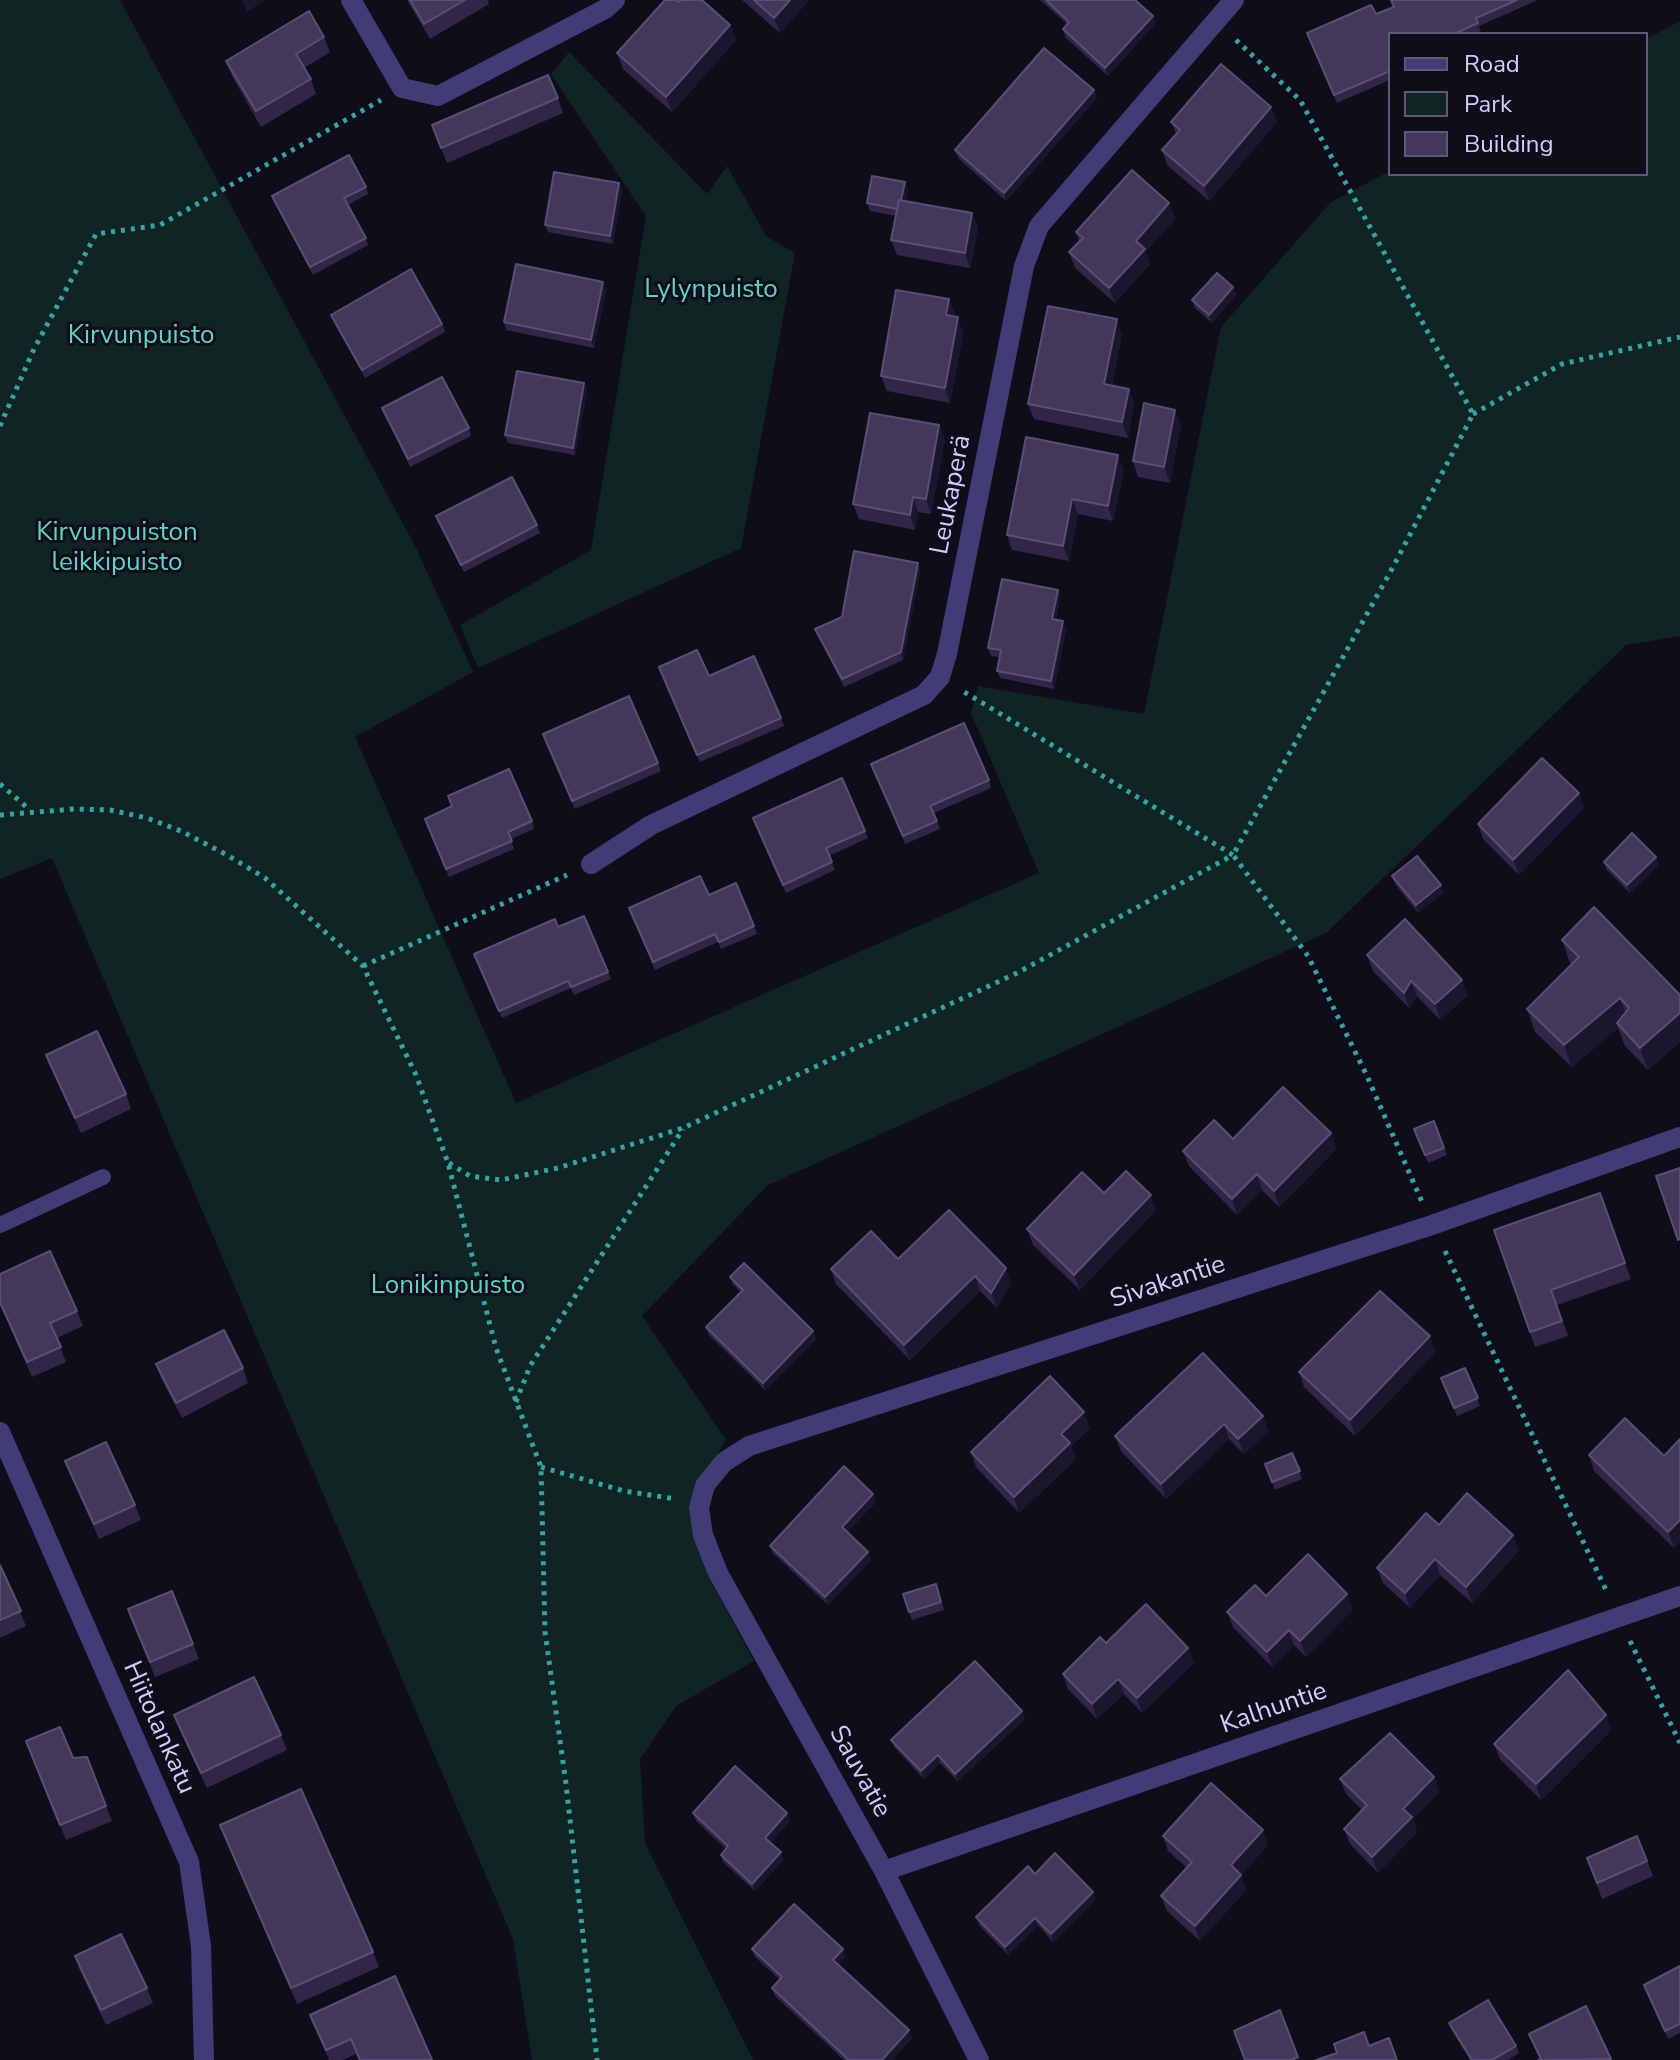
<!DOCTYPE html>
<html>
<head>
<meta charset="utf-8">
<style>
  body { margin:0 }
  #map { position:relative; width:1680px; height:2060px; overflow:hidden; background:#100d1b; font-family:"Nunito Sans",sans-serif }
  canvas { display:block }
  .legend { position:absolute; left:1388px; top:32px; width:260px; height:144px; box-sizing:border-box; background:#100d1b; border:2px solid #5e5975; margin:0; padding:10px 14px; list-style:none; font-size:24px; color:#d3cbfb }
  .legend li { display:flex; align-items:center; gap:16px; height:40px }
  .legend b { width:40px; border:2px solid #5e5975 }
</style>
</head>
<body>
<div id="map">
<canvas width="1680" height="2060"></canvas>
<ul class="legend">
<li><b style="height:10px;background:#413b76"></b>Road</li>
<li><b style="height:22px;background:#102424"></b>Park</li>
<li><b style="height:22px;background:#41385b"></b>Building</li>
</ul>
</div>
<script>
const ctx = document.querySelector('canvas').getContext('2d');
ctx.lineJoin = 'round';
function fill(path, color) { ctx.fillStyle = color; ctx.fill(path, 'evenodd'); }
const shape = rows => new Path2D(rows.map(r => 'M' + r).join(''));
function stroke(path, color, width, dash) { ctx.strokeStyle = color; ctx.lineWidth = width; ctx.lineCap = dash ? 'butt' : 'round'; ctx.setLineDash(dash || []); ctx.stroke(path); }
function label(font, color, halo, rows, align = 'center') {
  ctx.font = font + ' "Nunito Sans",sans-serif'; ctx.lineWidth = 6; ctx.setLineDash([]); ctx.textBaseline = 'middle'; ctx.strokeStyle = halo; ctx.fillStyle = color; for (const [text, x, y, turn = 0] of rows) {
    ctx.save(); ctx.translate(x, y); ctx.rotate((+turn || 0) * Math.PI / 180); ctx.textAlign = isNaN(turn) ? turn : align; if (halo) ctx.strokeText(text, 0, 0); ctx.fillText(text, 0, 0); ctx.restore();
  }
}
fill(shape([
  [0,0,120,0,415,546,473,672,355,737,516,1103,1039,873,971,713,978,686,1144,714,1221,327,1331,202,1390,171,1390,174,1646,174,1646,39,1680,21,1680,636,1626,645,1326,933,768,1185,642,1316,726,1440,716,1456,695,1481,689,1511,709,1578,754,1661,676,1706,640,1759,645,1843,753,2060,532,2060,513,1939,52,858,0,879],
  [569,52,707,194,727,166,766,236,795,253,741,548,478,668,460,625,591,550,646,216,551,74]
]), '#102424');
stroke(shape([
  [1236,40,1300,100,1473,414,1393,567,1233,855,1308,956,1367,1076,1422,1202],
  [1473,414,1562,364,1680,337],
  [0,426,34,349,96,234,160,225,381,100],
  [0,784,30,810],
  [0,815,74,809,110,810,147,818,181,831,227,855,265,878,363,966,416,1075,448,1163,496,1348,541,1467,545,1632,566,1784,597,2060],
  [363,966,567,875],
  [449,1163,470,1176,501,1180,558,1168,683,1128,1017,973,1233,855,961,690],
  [1445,1251,1607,1592],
  [516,1402,530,1366,683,1129],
  [541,1467,624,1491,676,1499],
  [1630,1641,1680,1743]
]), '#36a3a3', 5, [4, 6]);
stroke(shape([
  [0,1225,103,1177]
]), '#413b76', 16);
stroke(shape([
  [351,0,402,88,438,96,605,9,615,0],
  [591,864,651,825,924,695,940,677,947,654,1024,266,1039,226,1234,0],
  [0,1432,189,1862,201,1946,204,2060],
  [884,1871,1680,1596],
  [979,2060,884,1871,718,1573,703,1535,699,1508,705,1485,724,1462,749,1446,1432,1225,1680,1137]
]), '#413b76', 20);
fill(shape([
  [407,0,488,0,489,4,430,39],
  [742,0,809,0,780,33],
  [1040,0,1135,0,1153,16,1155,24,1108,76,1065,37,1063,29,1067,24],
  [1391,0,1538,0,1479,26,1481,31,1475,34,1390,34,1390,80,1337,103,1310,40,1393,7],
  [679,2,730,25,736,40,672,112,623,69,617,53],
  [324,37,330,52,304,68,311,79,316,94,261,127,232,76,226,61],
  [1094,90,1097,98,1006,201,958,158,955,150],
  [558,98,563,113,447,163,432,125],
  [1271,107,1277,122,1209,201,1167,165,1162,150,1176,134,1171,122],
  [905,182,908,190,905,201,972,213,978,228,970,268,897,255,891,240,896,216,870,211,867,203],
  [619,183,622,191,613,244,548,232,545,225],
  [366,187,368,194,348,205,366,238,368,245,313,275,275,204,272,196],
  [1169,203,1175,219,1146,251,1150,264,1115,303,1075,268,1069,252,1079,241,1076,232],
  [1233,287,1236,295,1212,323,1195,308,1192,300],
  [606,290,594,348,506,330,504,322],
  [949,299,955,314,954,317,963,333,950,403,887,391,881,376],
  [331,315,442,324,445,332,365,378,334,323],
  [1122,334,1112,385,1129,389,1134,404,1128,438,1034,419,1028,404],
  [584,383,587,391,575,455,508,443,505,435],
  [382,408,469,428,471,436,410,467],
  [939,425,945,440,931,514,918,512,915,530,859,519,853,504],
  [1181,425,1170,483,1138,477,1133,461],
  [1124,470,1113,521,1078,514,1069,561,1012,550,1007,535],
  [436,516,537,525,540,533,464,572],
  [918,563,920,571,903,660,844,687,815,629,842,617],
  [1058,590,1060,597,1056,620,1066,629,1054,689,1000,678,997,671,1000,657,991,656,988,648],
  [661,675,709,676,781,718,784,726,700,762],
  [545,742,658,763,661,771,575,809],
  [874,772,989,780,991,788,934,813,940,829,905,844],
  [1579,793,1584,808,1519,875,1483,839,1478,824],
  [753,818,865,831,868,838,829,856,835,870,786,893],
  [532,821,534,829,511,839,514,849,449,877,427,826],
  [1656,857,1659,864,1630,893,1606,869,1604,862],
  [1392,876,1441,885,1443,893,1418,913,1395,884],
  [709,895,754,926,757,934,721,949,718,942,655,970,632,916],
  [558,927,608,972,611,979,574,995,571,988,502,1018,477,961],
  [1562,940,1680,995,1680,1042,1648,1070,1625,1046,1618,1028,1572,1067,1535,1032,1527,1009,1572,965,1570,963],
  [1367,955,1468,995,1440,1020,1417,996,1409,1008,1373,971],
  [46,1055,126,1094,131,1109,81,1133,52,1070],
  [1434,1121,1447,1155,1428,1163,1414,1129],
  [1331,1133,1336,1149,1279,1207,1262,1190,1237,1215,1189,1166,1183,1151,1233,1139],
  [1104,1193,1156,1210,1080,1290,1033,1245,1027,1229],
  [1600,1193,1631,1279,1557,1305,1568,1336,1535,1347,1494,1230],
  [898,1259,1011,1283,997,1308,980,1291,910,1360,836,1284,831,1269],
  [0,1274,77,1311,83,1326,57,1338,66,1362,32,1377,0,1305],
  [730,1277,813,1331,816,1339,765,1390,709,1335,706,1328,741,1292,733,1285],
  [1436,1352,1355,1436,1304,1387,1299,1372],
  [156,1364,243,1368,248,1383,182,1418,162,1380],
  [1465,1368,1480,1406,1457,1416,1441,1378],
  [1263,1416,1268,1431,1244,1454,1229,1439,1166,1499,1121,1451,1115,1436],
  [1090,1428,1071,1446,1076,1459,1019,1513,976,1467,971,1452],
  [1680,1439,1680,1541,1674,1548,1594,1471,1589,1455,1664,1456],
  [1292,1453,1302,1479,1275,1490,1265,1464],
  [65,1461,135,1505,141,1520,99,1539,71,1476],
  [876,1502,847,1532,868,1552,871,1560,828,1605,773,1553,770,1546],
  [1439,1525,1519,1550,1472,1603,1440,1575,1410,1608,1383,1583,1377,1568],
  [0,1565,26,1626,0,1638],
  [936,1584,944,1610,912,1620,903,1594],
  [172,1591,199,1659,155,1677,134,1624],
  [1266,1596,1353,1609,1306,1657,1294,1645,1272,1667,1233,1627,1227,1612],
  [1106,1643,1188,1648,1194,1663,1142,1713,1124,1694,1097,1719,1068,1689,1063,1674],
  [1022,1711,1025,1719,958,1781,940,1763,924,1779,894,1747,891,1740],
  [174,1715,281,1735,287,1750,207,1788,180,1730],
  [1611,1730,1541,1800,1500,1759,1494,1744],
  [26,1741,73,1758,87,1757,112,1821,66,1840],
  [1340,1779,1439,1792,1413,1819,1417,1832,1378,1873,1350,1844,1344,1829,1362,1810,1346,1794],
  [693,1813,790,1821,770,1843,783,1860,755,1891,723,1862,721,1855,726,1849,696,1821],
  [220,1825,373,1952,379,1967,297,2004],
  [1163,1836,1268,1845,1241,1875,1246,1890,1200,1941,1167,1911,1161,1896,1187,1868,1168,1851],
  [1587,1858,1647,1861,1653,1876,1602,1899],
  [1035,1874,1096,1899,1053,1942,1038,1925,1008,1955,979,1925,976,1917],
  [752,1949,843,1949,845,1957,838,1964,912,2038,892,2060,844,2060,775,1996,772,1988,780,1980,755,1957],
  [75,1956,147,1988,153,2003,106,2025,80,1971],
  [1680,1966,1680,2033,1668,2039,1644,1985],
  [310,2015,432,2060,359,2060,356,2054,343,2060,329,2060],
  [1449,2023,1516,2046,1519,2053,1508,2060,1470,2060,1452,2031]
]), '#2f2648');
fill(shape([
  [242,0,265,0,247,12],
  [790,0,809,0,780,33,774,18],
  [1153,16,1155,24,1108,76,1105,68],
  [730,25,736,40,672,112,666,97],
  [1094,90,1097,98,1006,201,1004,193],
  [1271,107,1277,122,1209,201,1204,186],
  [905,182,908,190,902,217,899,210],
  [619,183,622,191,613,244,610,236],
  [1169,203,1175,219,1146,251,1150,264,1115,303,1109,288,1136,241],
  [972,213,978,228,970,268,965,253],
  [603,282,606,290,594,348,591,340],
  [1233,287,1236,295,1212,323,1209,315],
  [949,299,955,314,952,331,946,315],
  [958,317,963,333,950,403,945,388],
  [1117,319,1122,334,1110,399,1104,384],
  [584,383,587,391,575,455,573,448],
  [1129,389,1134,404,1128,438,1122,422],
  [1175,410,1181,425,1170,483,1164,467],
  [939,425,945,440,931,514,926,499],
  [1118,455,1124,470,1113,521,1108,506],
  [913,497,918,512,915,530,910,515],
  [1072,499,1078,514,1069,561,1063,546],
  [918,563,920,571,903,660,901,652],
  [1058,590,1060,597,1055,626,1052,619],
  [1063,621,1066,629,1054,689,1051,681],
  [1579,793,1584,808,1519,875,1513,860],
  [1656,857,1659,864,1630,893,1627,885],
  [1441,885,1443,893,1418,913,1416,905],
  [1462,980,1468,995,1440,1020,1435,1004],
  [1411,981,1417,996,1409,1008,1404,993],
  [1620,998,1628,1020,1617,1023,1618,1028,1572,1067,1564,1045],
  [1680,1013,1680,1042,1648,1070,1640,1048],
  [1331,1133,1336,1149,1279,1207,1274,1191],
  [1257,1174,1262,1190,1237,1215,1232,1199],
  [1151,1195,1156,1210,1080,1290,1074,1275],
  [1006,1268,1011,1283,997,1308,991,1293],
  [975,1276,980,1291,910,1360,904,1345],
  [813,1331,816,1339,765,1390,763,1383],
  [1430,1336,1436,1352,1355,1436,1350,1420],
  [1084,1412,1090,1428,1071,1446,1076,1459,1019,1513,1014,1497,1061,1434],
  [1263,1416,1268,1431,1244,1454,1238,1439],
  [1224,1424,1229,1439,1166,1499,1161,1484],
  [873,1494,876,1502,844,1535,842,1527],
  [1680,1520,1680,1541,1674,1548,1668,1532],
  [1513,1535,1519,1550,1472,1603,1466,1587],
  [868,1552,871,1560,828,1605,825,1597],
  [1435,1559,1440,1575,1410,1608,1405,1593],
  [1347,1594,1353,1609,1306,1657,1300,1641],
  [1289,1630,1294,1645,1272,1667,1267,1652],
  [1188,1648,1194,1663,1142,1713,1137,1698],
  [1118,1679,1124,1694,1097,1719,1092,1704],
  [1022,1711,1025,1719,958,1781,955,1774],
  [1606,1715,1611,1730,1541,1800,1536,1784],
  [938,1755,940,1763,924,1779,921,1771],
  [1434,1777,1439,1792,1413,1819,1417,1832,1378,1873,1372,1857,1403,1809],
  [787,1813,790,1821,768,1845,765,1838],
  [1263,1830,1268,1845,1241,1875,1246,1890,1200,1941,1195,1926,1231,1865],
  [781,1852,783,1860,755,1891,752,1884],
  [1093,1892,1096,1899,1053,1942,1051,1934],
  [1035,1918,1038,1925,1008,1955,1005,1947],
  [843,1949,845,1957,836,1967,833,1960],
  [909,2030,912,2038,892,2060,882,2060]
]), '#1b152e');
const building = shape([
  [410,0,465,0,424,24,410,0],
  [665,0,677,0,679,2,681,0,702,0,730,25,666,97,617,53,665,0],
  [754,0,790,0,774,18,754,0],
  [1046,0,1135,0,1153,16,1105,68,1063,29,1069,22,1046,0],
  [1391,0,1517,0,1476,18,1478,23,1454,34,1390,34,1390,71,1334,95,1307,33,1371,5,1376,14,1394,7,1391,0],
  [309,11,324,37,296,54,311,79,256,111,226,61,309,11],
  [1044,48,1094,90,1004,193,955,150,1044,48],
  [1221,64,1271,107,1204,186,1162,150,1180,130,1171,122,1221,64],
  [548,75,558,98,441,148,432,125,548,75],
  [349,155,366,187,344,198,366,238,310,267,272,196,349,155],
  [1132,170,1169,203,1136,241,1145,249,1109,288,1069,252,1083,238,1076,232,1132,170],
  [554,172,619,183,610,236,545,225,554,172],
  [872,176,905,182,901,200,899,200,897,209,867,203,872,176],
  [899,200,972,213,965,253,891,240,899,200],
  [516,264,603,282,591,340,504,322,516,264],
  [411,269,442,324,362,370,331,315,411,269],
  [1217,273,1233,287,1209,315,1192,300,1217,273],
  [896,290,949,299,946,315,958,317,945,388,881,376,896,290],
  [1048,306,1117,319,1104,384,1129,389,1122,422,1028,404,1048,306],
  [517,371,584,383,573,448,505,435,517,371],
  [442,377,469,428,408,459,382,408,442,377],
  [1144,403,1175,410,1164,467,1133,461,1144,403],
  [870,413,939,425,926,499,913,497,910,515,853,504,870,413],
  [1026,437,1118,455,1108,506,1072,499,1063,546,1007,535,1026,437],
  [512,477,537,525,461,565,436,516,512,477],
  [854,551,918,563,901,652,842,679,815,629,842,617,854,551],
  [1002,579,1058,590,1052,619,1063,621,1051,681,997,671,1001,650,988,648,1002,579],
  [697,650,709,676,754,656,781,718,697,755,659,667,697,650],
  [629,696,658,763,572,801,543,734,629,696],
  [964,723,989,780,930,806,937,821,903,836,871,764,964,723],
  [1542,758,1579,793,1513,860,1478,824,1542,758],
  [509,769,532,821,508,832,512,841,446,869,425,819,452,806,448,796,509,769],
  [842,778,865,831,826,848,832,862,783,885,753,818,842,778],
  [1632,833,1656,857,1627,885,1604,862,1632,833],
  [1417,856,1441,885,1416,905,1392,876,1417,856],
  [700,876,709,895,736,883,754,926,719,942,715,934,653,962,629,908,700,876],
  [1594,907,1680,995,1680,1013,1640,1048,1617,1023,1629,1008,1620,998,1564,1045,1527,1009,1579,957,1562,940,1594,907],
  [584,916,608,972,571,987,568,981,499,1011,474,954,555,919,558,927,584,916],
  [1405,919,1462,980,1435,1004,1411,981,1404,993,1367,955,1405,919],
  [97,1031,126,1094,75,1118,46,1055,97,1031],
  [1283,1087,1331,1133,1274,1191,1257,1174,1232,1199,1183,1151,1214,1120,1233,1139,1283,1087],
  [1434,1121,1444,1148,1425,1155,1414,1129,1434,1121],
  [1680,1168,1680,1239,1678,1240,1656,1176,1680,1168],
  [1126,1171,1151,1195,1074,1275,1027,1229,1082,1172,1104,1193,1126,1171],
  [1600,1193,1625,1263,1551,1290,1562,1321,1530,1332,1494,1230,1600,1193],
  [949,1210,1006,1268,991,1293,975,1276,904,1345,831,1269,871,1231,898,1259,949,1210],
  [50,1251,77,1311,50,1323,61,1347,27,1362,0,1302,0,1274,50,1251],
  [744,1263,813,1331,763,1383,706,1327,743,1290,730,1277,744,1263],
  [1380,1291,1430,1336,1350,1420,1299,1372,1380,1291],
  [224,1330,243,1368,176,1403,156,1364,224,1330],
  [1203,1353,1263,1416,1238,1439,1224,1424,1161,1484,1115,1436,1203,1353],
  [1465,1368,1478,1398,1454,1408,1441,1378,1465,1368],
  [1050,1376,1084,1412,1061,1434,1070,1443,1014,1497,971,1452,1050,1376],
  [1625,1418,1664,1456,1680,1439,1680,1520,1668,1532,1589,1455,1625,1418],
  [106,1442,135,1505,94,1524,65,1461,106,1442],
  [1292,1453,1300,1471,1272,1482,1265,1464,1292,1453],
  [844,1466,873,1494,842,1527,868,1552,825,1597,770,1546,844,1466],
  [1467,1493,1513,1535,1466,1587,1435,1559,1405,1593,1377,1568,1426,1513,1439,1525,1467,1493],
  [1308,1554,1347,1594,1300,1641,1289,1630,1267,1652,1227,1612,1255,1585,1266,1596,1308,1554],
  [0,1565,21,1611,0,1620,0,1565],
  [936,1584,941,1602,909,1612,903,1594,936,1584],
  [172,1591,193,1644,150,1662,128,1609,172,1591],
  [1146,1604,1188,1648,1137,1698,1118,1679,1092,1704,1063,1674,1100,1637,1106,1643,1146,1604],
  [975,1661,1022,1711,955,1774,938,1755,921,1771,891,1740,975,1661],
  [1568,1670,1606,1715,1536,1784,1494,1744,1568,1670],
  [254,1677,281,1735,201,1773,174,1715,254,1677],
  [60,1727,73,1758,87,1757,106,1806,60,1825,26,1741,60,1727],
  [1390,1733,1434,1777,1403,1809,1412,1817,1372,1857,1344,1829,1367,1805,1340,1779,1390,1733],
  [735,1766,787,1813,765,1838,781,1852,752,1884,721,1855,728,1846,693,1813,735,1766],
  [1211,1783,1263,1830,1231,1865,1241,1875,1195,1926,1161,1896,1192,1862,1163,1836,1211,1783],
  [301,1789,373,1952,291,1988,220,1825,301,1789],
  [1637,1836,1647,1861,1597,1883,1587,1858,1637,1836],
  [1055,1853,1093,1892,1051,1934,1035,1918,1005,1947,976,1917,1028,1866,1035,1874,1055,1853],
  [794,1904,843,1949,833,1960,909,2030,882,2060,849,2060,772,1988,782,1977,752,1949,794,1904],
  [121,1934,147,1988,101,2010,75,1956,121,1934],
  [1680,1966,1680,2024,1665,2031,1644,1985,1680,1966],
  [395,1976,432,2060,360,2060,351,2039,326,2050,310,2015,395,1976],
  [1488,2000,1516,2046,1492,2060,1472,2060,1449,2023,1488,2000],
  [1586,2006,1611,2059,1538,2060,1541,2059,1529,2034,1586,2006],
  [1280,2010,1298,2057,1292,2060,1245,2060,1234,2031,1280,2010],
  [1364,2032,1369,2046,1389,2038,1397,2060,1316,2060,1337,2053,1334,2044,1364,2032]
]);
fill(building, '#41385b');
stroke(building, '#584f74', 2);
label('26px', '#5ed3bd', '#100d1b', [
  ["Lylynpuisto",711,291],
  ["Kirvunpuisto",141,337],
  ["Kirvunpuiston",117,534],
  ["leikkipuisto",117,564],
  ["Lonikinpuisto",448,1287]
]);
label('26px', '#d3cbfb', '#100d1b', [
  ["Leukaperä",952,495,-79],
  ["Sivakantie",1168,1283,-18],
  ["Kalhuntie",1274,1709,-19],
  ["Hiitolankatu",158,1728,66],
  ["Sauvatie",859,1772,61]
]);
</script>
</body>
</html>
